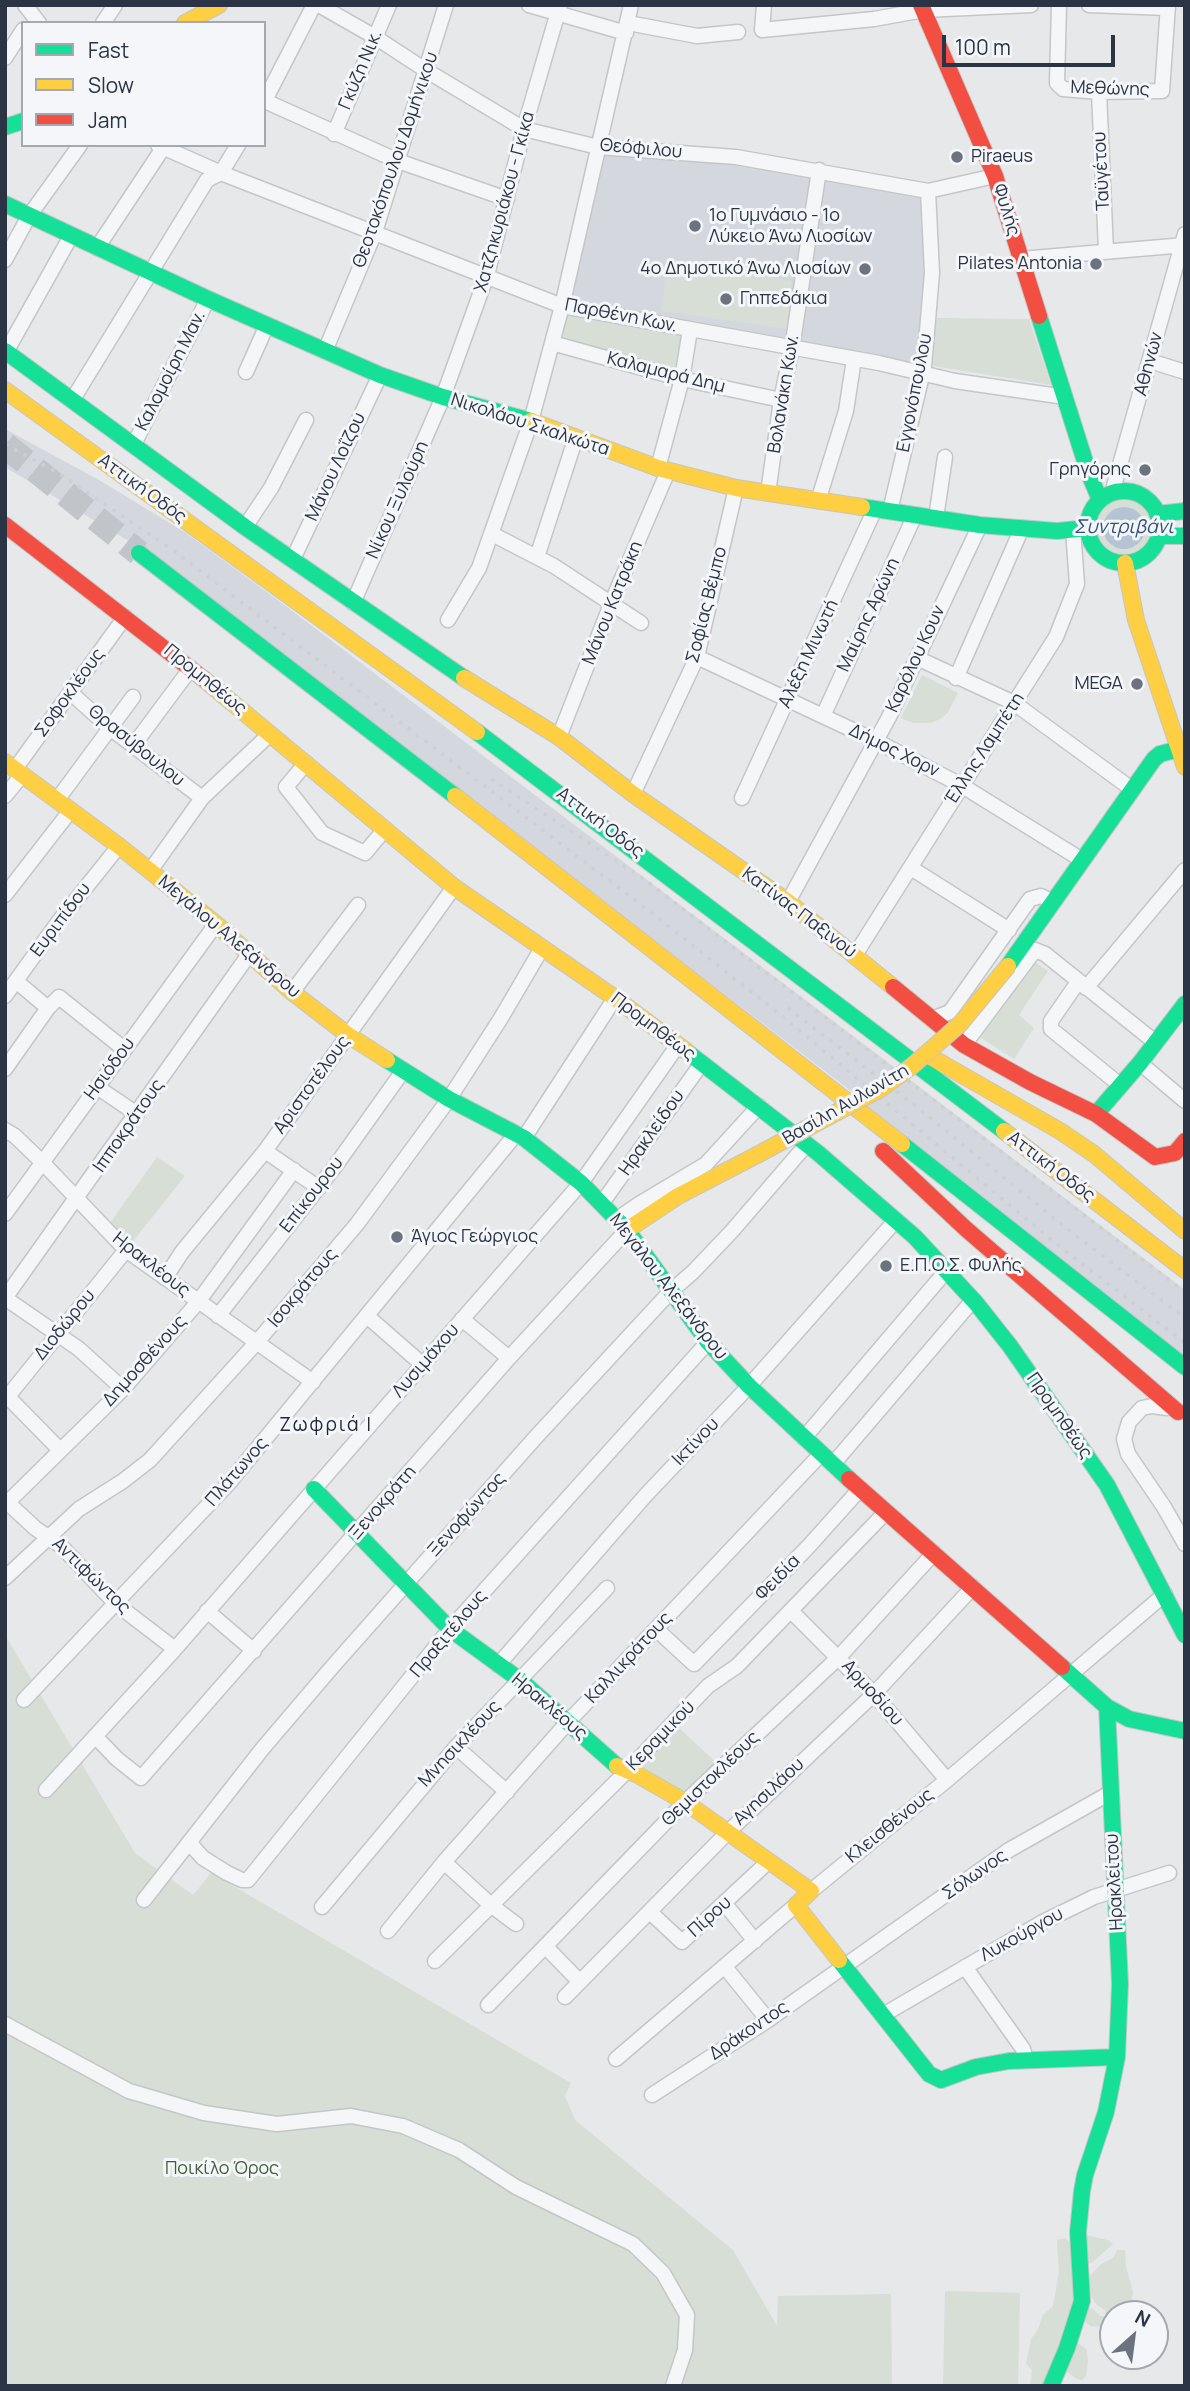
<!DOCTYPE html>
<html>
<head>
<meta charset="utf-8">
<style>
  body { margin:0 }
  #map { position:relative; width:1190px; height:2391px; overflow:hidden; background:#e6e8ea; font-family:Manrope,sans-serif }
  canvas { display:block }
  .frame { position:absolute; inset:0; border:7px solid #2b3445; pointer-events:none }
  .legend { position:absolute; left:21px; top:21px; width:245px; height:126px; box-sizing:border-box; background:#f4f6f9; border:2px solid #a4a8b1; margin:0; padding:9px 12px; list-style:none; font-size:21px; color:#2b3445 }
  .legend li { display:flex; align-items:center; gap:14px; height:35px }
  .legend b { width:35px; border:2px solid #a4a8b1 }
  .north { position:absolute; left:1099px; top:2300px; width:70px; height:70px; box-sizing:border-box; background:#f4f6f9; border:2px solid #a4a8b1; border-radius:50%; rotate:28deg; font-size:19px; font-weight:700; line-height:28px; text-align:center; color:#2b3445 }
  .north::after { content:''; display:block; margin:auto; width:24px; height:32px; background:#6c737f; clip-path:polygon(50% 0,100% 100%,50% 72%,0 100%) }
  .scale { position:absolute; left:942px; top:35px; width:173px; height:32px; box-sizing:border-box; border:4px solid #2b3445; border-top:0; padding-left:9px; font-size:21px; line-height:24px; white-space:nowrap; color:#2b3445; -webkit-text-stroke:5px #f4f6f9; paint-order:stroke }
</style>
</head>
<body>
<div id="map">
<canvas width="1190" height="2391"></canvas>
<div class="frame"></div>
<ul class="legend">
<li><b style="height:9px;background:#16e098"></b>Fast</li>
<li><b style="height:9px;background:#ffcf43"></b>Slow</li>
<li><b style="height:9px;background:#f24e42"></b>Jam</li>
</ul>
<div class="north">N</div>
<div class="scale">100 m</div>
</div>
<script>
const ctx = document.querySelector('canvas').getContext('2d');
ctx.lineJoin = 'round';
function fill(path, color) { ctx.fillStyle = color; ctx.fill(path, 'evenodd'); }
const shape = rows => new Path2D(rows.map(r => 'M' + r).join(''));
function stroke(path, color, width, dash) { ctx.strokeStyle = color; ctx.lineWidth = width; ctx.lineCap = dash ? 'butt' : 'round'; ctx.setLineDash(dash || []); ctx.stroke(path); }
function label(font, color, halo, rows, align = 'center') {
  ctx.font = font + ' Manrope,sans-serif'; ctx.lineWidth = 6; ctx.setLineDash([]); ctx.textBaseline = 'middle'; ctx.strokeStyle = halo; ctx.fillStyle = color; for (const [text, x, y, turn = 0] of rows) {
    ctx.save(); ctx.translate(x, y); ctx.rotate((+turn || 0) * Math.PI / 180); ctx.textAlign = isNaN(turn) ? turn : align; if (halo) ctx.strokeText(text, 0, 0); ctx.fillText(text, 0, 0); ctx.restore();
  }
}
fill(shape([
  [598,147,819,170,792,348,562,306],
  [821,172,927,193,921,368,795,345],
  [5,429,99,480,186,533,279,601,894,1067,855,1094,142,549,5,467],
  [909,1079,1185,1290,1185,1360,868,1106]
]), '#d4d7dd');
fill(shape([
  [825,226,860,232,858,247,823,241],
  [668,266,738,277,739,272,792,281,787,329,661,311],
  [562,306,690,330,682,379,552,343],
  [936,318,1029,319,1051,385,933,366],
  '1094 528a30 30 0 1 1 60 0a30 30 0 1 1-60 0Z',
  [922,675,958,693,948,712,942,718,931,723,913,723,901,718],
  [1035,962,1048,971,1019,1015,1034,1028,1014,1059,978,1036],
  [157,1157,185,1176,126,1250,106,1229],
  [5,1635,135,1853,193,1895,211,1873,571,2083,565,2096,575,2120,733,2250,777,2326,778,2296,891,2294,892,2386,5,2386],
  [678,1727,720,1766,686,1797,641,1767],
  [1085,2235,1108,2240,1113,2244,1093,2262,1086,2264],
  [1065,2238,1071,2244,1078,2285,1046,2386,1030,2386,1032,2370,1026,2364,1031,2339,1038,2329,1043,2315,1053,2306,1059,2272,1057,2240],
  [1117,2250,1125,2250,1126,2267,1133,2292,1131,2306,1125,2314,1113,2314,1113,2340,1110,2342,1103,2327,1090,2326,1085,2321,1086,2308,1093,2309,1100,2316,1106,2316,1105,2310,1097,2305,1091,2297,1088,2278,1101,2264,1113,2258],
  [945,2291,1020,2293,1018,2386,943,2386],
  [1076,2341,1087,2350,1088,2362,1086,2376,1082,2380,1077,2379,1064,2370]
]), '#d6ded6');
fill(shape([
  '1103 528a21 21 0 1 1 42 0a21 21 0 1 1-42 0Z'
]), '#b4c4d5');
stroke(shape([
  [5,445,139,553]
]), '#c1c4c9', 26, [26, 13]);
const street = shape([
  [25,5,39,23],
  [319,5,375,37,427,71,524,129,598,147,736,157,928,191,995,176],
  [529,5,626,33],
  [764,5,762,30,874,19,924,10,1031,5],
  [1059,5,1057,83,1063,89,1099,92,1162,91,1168,5],
  [1089,5,1168,8],
  [103,23,115,5],
  [628,23,697,36,738,32],
  [5,58,23,30],
  [1099,92,1106,251],
  [265,101,398,161,507,199],
  [264,102,314,5],
  [334,134,389,5],
  [158,145,221,173,562,306,879,363,955,381,1065,397],
  [97,248,163,148],
  [1021,259,1185,245],
  [5,260,29,216,80,145],
  [552,343,682,379,781,400],
  [325,351,375,232,446,5],
  [6,352,71,236],
  [1150,361,1185,372],
  [246,372,267,325],
  [73,399,207,180,221,173,238,145],
  [134,444,208,299],
  [658,468,682,379,690,330],
  [768,493,781,400,792,348,819,170],
  [1112,493,1185,234],
  [818,501,846,411,854,359],
  [890,511,924,367,932,273,928,191],
  [936,518,945,457],
  [245,527,271,488,306,420],
  [492,534,554,566,641,623],
  [537,557,576,437],
  [293,559,380,375],
  [353,603,443,397,487,275,524,129,560,5],
  [448,620,479,568,531,421,562,306,631,5],
  [697,657,876,741,961,785,1082,860],
  [917,658,1014,703,1133,790],
  [956,678,1022,528],
  [71,693,110,728,202,798],
  [823,716,915,515],
  [559,737,611,604,668,471],
  [133,746,191,668],
  [306,763,286,787,322,833,365,853,385,829],
  [15,769,125,617],
  [633,794,697,657,736,488],
  [5,796,22,775],
  [742,798,875,509],
  [57,800,133,697],
  [911,868,1009,930],
  [150,871,202,798,270,734],
  [5,895,71,810],
  [788,902,889,717,980,525],
  [855,955,1056,637,1077,584,1073,530],
  [16,981,48,1008],
  [1078,982,1051,1021,1051,1029,1120,1085],
  [1086,988,1185,870],
  [292,992,358,905],
  [5,996,59,921,119,846],
  [932,1019,950,1012,1030,899,1041,896,1053,902],
  [964,1045,1035,950,1045,954,1155,1042],
  [1140,1063,1185,1101],
  [5,1069,48,1008,59,997,124,1049],
  [97,1087,137,1114],
  [5,1130,15,1136,42,1162,126,1250,313,1382],
  [524,1138,615,998],
  [265,1151,319,1188],
  [602,1203,702,1063],
  [5,1214,216,924],
  [617,1219,639,1204,706,1164,759,1106],
  [165,1278,182,1252,265,1151,454,887],
  [5,1298,250,953],
  [5,1298,79,1349,123,1389],
  [218,1316,336,1165,403,1071],
  [367,1316,423,1365],
  [462,1319,509,1358],
  [8,1397,60,1450],
  [5,1400,126,1250],
  [1167,1408,1152,1406,1142,1408,1129,1422,1124,1439,1128,1454,1164,1507,1185,1544],
  [804,1438,947,1270],
  [833,1464,973,1300],
  [8,1503,35,1528,61,1546,116,1604,175,1649],
  [5,1505,123,1389,198,1302,294,1170],
  [5,1578,79,1509,123,1481,150,1460,257,1342,357,1224,449,1099,501,1018,542,948],
  [207,1611,254,1651],
  [791,1611,874,1694,947,1780],
  [656,1629,694,1664,808,1547,860,1489],
  [498,1665,645,1496,749,1386,896,1220],
  [24,1700,228,1484,516,1134],
  [95,1736,117,1759,141,1778,509,1358,627,1230],
  [456,1747,507,1792],
  [46,1790,175,1649,581,1183,678,1045],
  [190,1841,194,1848,203,1858,227,1873,242,1880,248,1880,450,1629,708,1342],
  [444,1862,492,1906,516,1924],
  [811,1891,947,1780,1165,1594],
  [144,1900,263,1748,333,1666,535,1438,671,1291,693,1272,732,1231,807,1144],
  [725,1904,755,1941],
  [322,1907,456,1747,607,1588],
  [650,1912,682,1942,769,1861],
  [388,1931,444,1862,568,1722,821,1454],
  [545,1946,580,1982],
  [435,1961,627,1771,708,1686,737,1666,886,1512],
  [725,1967,768,2020],
  [965,1967,1023,2049,1026,2059],
  [565,1997,728,1832,874,1694,973,1587],
  [488,2005,685,1802,839,1657,934,1553],
  [883,2015,1041,1923,1094,1897,1169,1873],
  [5,2024,129,2091,204,2113,277,2124,351,2116,403,2126,459,2150,516,2187,633,2244,663,2273,687,2315,685,2350,673,2386],
  [616,2059,796,1905],
  [652,2095,768,2020,1009,1850,1110,1793]
]);
const fast = shape([
  [5,127,23,121],
  [5,204,208,299,380,375,443,397,531,421],
  [1039,316,1089,474,1100,500],
  [5,351,245,527,464,678],
  '1088 527a36 36 0 1 1 72 0a36 36 0 1 1-72 0Z',
  [862,507,980,525,1057,531,1088,528],
  [1157,514,1185,511],
  [1159,536,1185,536],
  [139,553,455,796],
  [477,732,1004,1131],
  [1008,966,1154,759,1160,754,1179,749],
  [686,1051,818,1153,915,1237,976,1303,1010,1346,1107,1485,1185,1635],
  [387,1060,449,1099,524,1138,581,1183,627,1230,708,1342,749,1386,849,1479],
  [1096,1114,1140,1063,1185,1004],
  [902,1144,1185,1367],
  [314,1489,450,1629,520,1680,617,1766],
  [1062,1667,1107,1707,1129,1719,1185,1731],
  [839,1960,929,2074,941,2080,976,2067,1009,2061,1117,2057],
  [1051,2386,1067,2348,1082,2301,1078,2232,1082,2191,1085,2175,1106,2112,1117,2057,1120,1984,1107,1707]
]);
const slow = shape([
  [185,23,219,5],
  [5,390,477,732],
  [531,421,658,468,736,488,862,507],
  [1125,563,1136,620,1185,767],
  [464,678,559,737,633,794,788,902,893,987],
  [205,680,454,887,615,998,686,1051],
  [5,762,119,846,216,924,292,992,348,1035,387,1060],
  [455,796,902,1144],
  [929,1056,1060,1131,1094,1154,1185,1231],
  [1004,1131,1185,1270],
  [627,1230,678,1196,757,1155],
  [617,1766,638,1775,685,1802,811,1891,796,1905,839,1960]
]);
const jam = shape([
  [921,5,995,176,1039,316],
  [5,525,205,680],
  [893,987,964,1045,1030,1082,1096,1114,1155,1157,1175,1153,1185,1141],
  [883,1151,966,1229,1178,1412],
  [849,1479,1062,1667]
]);
stroke(street, '#c4c6c8', 17);
stroke(fast, '#c4c6c8', 18);
stroke(slow, '#c4c6c8', 18);
stroke(jam, '#c4c6c8', 18);
stroke(street, '#f5f6f7', 14);
stroke(fast, '#16e098', 16);
stroke(slow, '#ffcf43', 16);
stroke(jam, '#f24e42', 16);
stroke(shape([
  [5,444,60,474,170,548,639,903,777,1012,1059,1246,1185,1343],
  [491,779,641,877,1185,1292],
  [788,1008,913,1104,1071,1232,1185,1318]
]), '#cecfd2', 3.5, [3.5, 7]);
const slowBridge = shape([
  [757,1155,882,1088,912,1066,960,1024,1008,966]
]);
stroke(slowBridge, '#c4c6c8', 18, []);
stroke(slowBridge, '#ffcf43', 16);
for (const [x, y, r, color] of [
  [957,157,7,"#6c737f"],
  [695,226,7,"#6c737f"],
  [1096,264,7,"#6c737f"],
  [865,269,7,"#6c737f"],
  [726,299,7,"#6c737f"],
  [1145,470,7,"#6c737f"],
  [1137,684,7,"#6c737f"],
  [397,1237,7,"#6c737f"],
  [886,1266,7,"#6c737f"]
]) { const dot = new Path2D(); dot.arc(x, y, r, 0, 2 * Math.PI); ctx.fillStyle = color; ctx.fill(dot); stroke(dot, '#f4f6f9', 2.5); }
label('18px', '#2b3445', '#f4f6f9', [
  ["Γκύζη Νικ.",361,70,-67],
  ["Μεθώνης",1110,89,2],
  ["Θεόφιλου",641,149,5],
  ["Θεοτοκόπουλου Δομήνικου",396,160,-71],
  ["Ταϋγέτου",1102,171,-93],
  ["Χατζηκυριάκου - Γκίκα",505,202,-75],
  ["Φυλής",1006,210,73],
  ["Παρθένη Κων.",621,316,11],
  ["Αθηνών",1149,364,-75],
  ["Καλομοίρη Μαν.",171,371,-63],
  ["Καλαμαρά Δημ",666,373,14],
  ["Εγγονόπουλου",915,393,-79],
  ["Βολανάκη Κων.",784,394,-81],
  ["Νικολάου Σκαλκώτα",530,425,18],
  ["Μάνου Λοΐζου",336,467,-65],
  ["Αττική Οδός",142,489,36],
  ["Νίκου Ξυλούρη",398,500,-66],
  ["Μάνου Κατράκη",613,603,-68],
  ["Σοφίας Βέμπο",707,605,-76],
  ["Μαίρης Αρώνη",869,615,-65],
  ["Αλέξη Μινωτή",809,654,-65],
  ["Καρόλου Κουν",916,659,-65],
  ["Προμηθέως",205,680,39],
  ["Σοφοκλέους",70,693,-54],
  ["Θρασύβουλου",136,746,39],
  ["Έλλης Λαμπέτη",985,749,-57],
  ["Δήμος Χορν",894,751,26],
  ["Αττική Οδός",600,823,37],
  ["Κατίνας Παξινού",799,913,37],
  ["Ευριπίδου",61,920,-53],
  ["Μεγάλου Αλεξάνδρου",229,937,40],
  ["Προμηθέως",653,1027,37],
  ["Ησιόδου",110,1069,-54],
  ["Αριστοτέλους",312,1085,-54],
  ["Βασίλη Αυλωνίτη",846,1105,-30],
  ["Ιπποκράτους",129,1126,-55],
  ["Ηρακλείδου",652,1133,-55],
  ["Αττική Οδός",1051,1167,37],
  ["Επίκουρου",312,1195,-52],
  ["Ηρακλέους",151,1265,38],
  ["Μεγάλου Αλεξάνδρου",668,1287,52],
  ["Ισοκράτους",303,1288,-50],
  ["Διοδώρου",65,1325,-51],
  ["Δημοσθένους",145,1361,-48],
  ["Λυσιμάχου",426,1361,-49],
  ["Προμηθέως",1059,1416,55],
  ["Ικτίνου",696,1442,-46],
  ["Πλάτωνος",237,1472,-49],
  ["Ξενοκράτη",383,1503,-49],
  ["Ξενοφώντος",467,1515,-48],
  ["Αντιφώντος",91,1576,44],
  ["Φειδία",778,1578,-46],
  ["Πραξιτέλους",449,1634,-50],
  ["Καλλικράτους",629,1658,-47],
  ["Αρμοδίου",872,1693,48],
  ["Ηρακλέους",549,1707,40],
  ["Κεραμικού",661,1736,-46],
  ["Μνησικλέους",460,1744,-47],
  ["Θεμιστοκλέους",711,1779,-44],
  ["Αγησιλάου",769,1792,-43],
  ["Κλεισθένους",890,1826,-39],
  ["Σόλωνος",975,1875,-35],
  ["Ηρακλείτου",1115,1882,-93],
  ["Πίρου",710,1917,-42],
  ["Λυκούργου",1022,1935,-29],
  ["Δράκοντος",749,2031,-34]
]);
label('18px', '#2b3445', '#f4f6f9', [
  ["Piraeus",971,157],
  ["1ο Γυμνάσιο - 1ο",709,216],
  ["Λύκειο Άνω Λιοσίων",709,237],
  ["Pilates Antonia",1082,264,"right"],
  ["4ο Δημοτικό Άνω Λιοσίων",851,269,"right"],
  ["Γηπεδάκια",740,299],
  ["Γρηγόρης",1131,470,"right"],
  ["MEGA",1123,684,"right"],
  ["Άγιος Γεώργιος",411,1237],
  ["Ε.Π.Ο.Σ. Φυλής",900,1266]
], 'left');
label('18px', '#3f6138', '#f4f6f9', [
  ["Ποικίλο Όρος",222,2169]
]);
label('italic 19px', '#34527a', '#f4f6f9', [
  ["Συντριβάνι",1124,528]
]);
ctx.letterSpacing = '2px';
label('19px', '#1d2536', '#f4f6f9', [
  ["Ζωφριά Ι",326,1426]
]);
ctx.letterSpacing = '0px';
</script>
</body>
</html>
